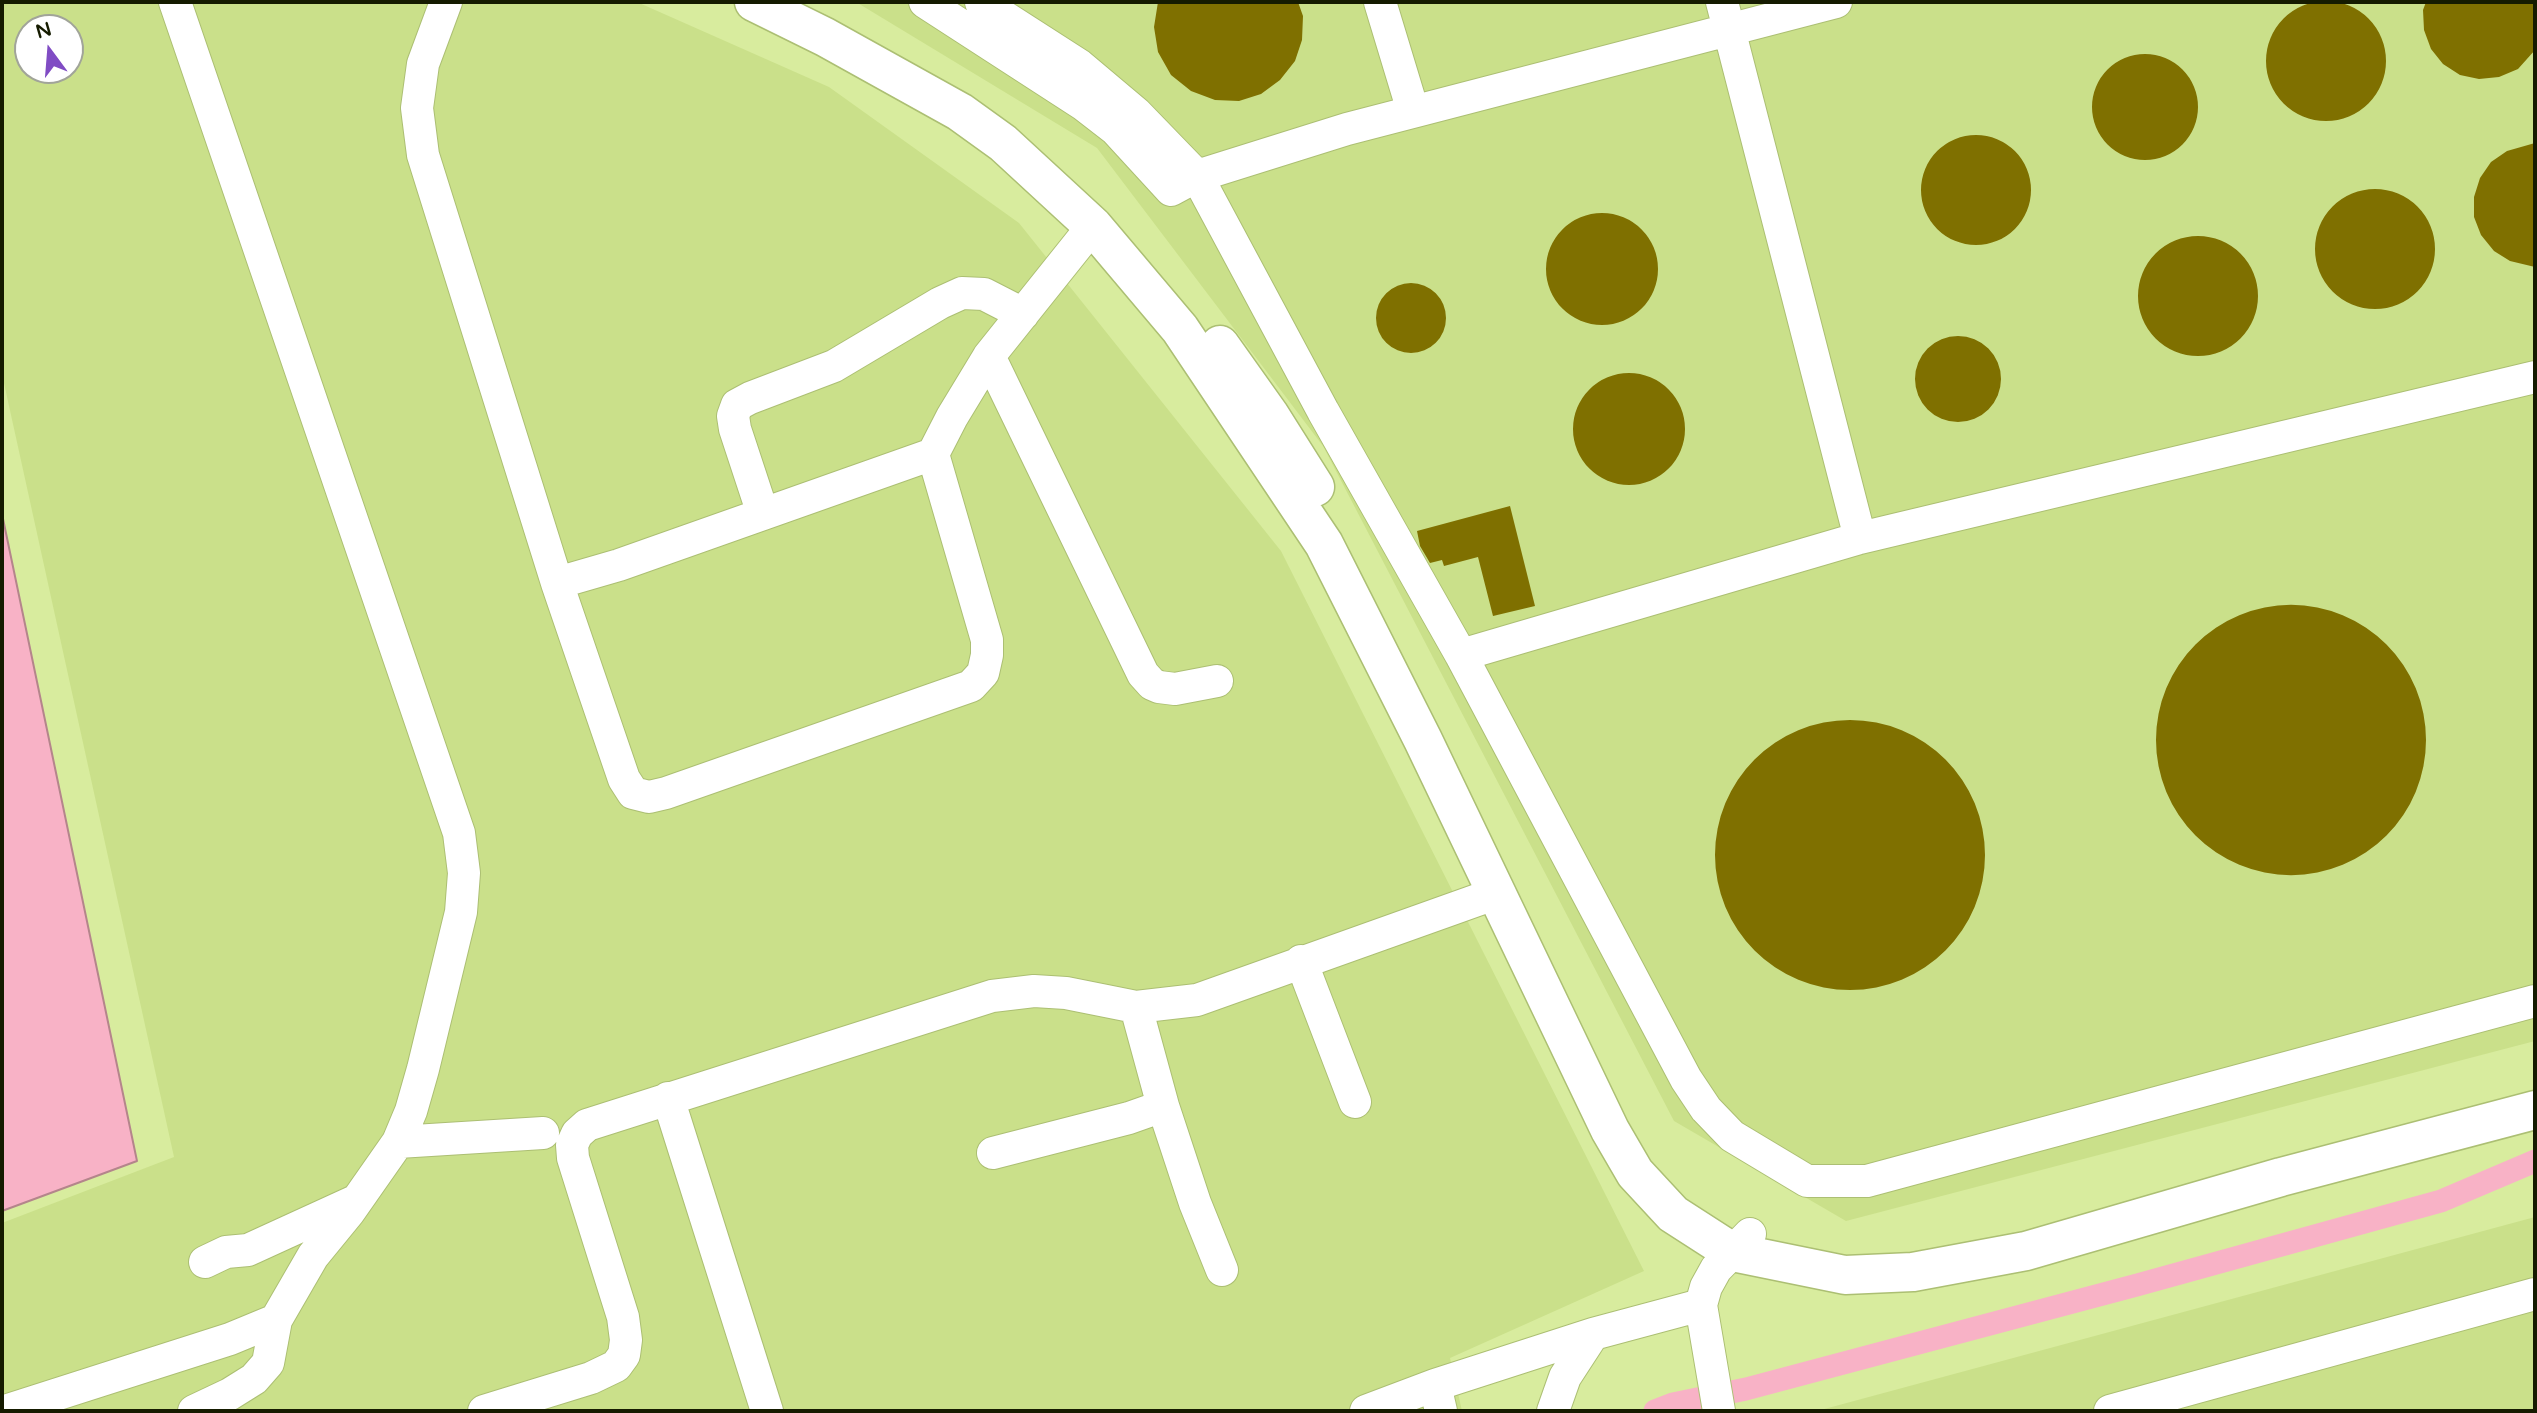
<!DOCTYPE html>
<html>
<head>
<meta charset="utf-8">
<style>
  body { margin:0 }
  #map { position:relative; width:2537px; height:1413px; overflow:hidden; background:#d8ec9e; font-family:"Varela Round",sans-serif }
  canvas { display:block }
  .frame { position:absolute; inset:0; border:4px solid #151b00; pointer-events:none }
  .north { position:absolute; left:14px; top:14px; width:70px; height:70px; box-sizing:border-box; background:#fff; border:2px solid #a1a499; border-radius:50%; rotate:344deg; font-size:19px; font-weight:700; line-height:28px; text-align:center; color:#151b00 }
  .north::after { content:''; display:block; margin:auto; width:24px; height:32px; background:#804cc4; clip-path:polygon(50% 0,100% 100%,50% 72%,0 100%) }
</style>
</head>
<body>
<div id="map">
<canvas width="2537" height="1413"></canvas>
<div class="frame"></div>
<div class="north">N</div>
</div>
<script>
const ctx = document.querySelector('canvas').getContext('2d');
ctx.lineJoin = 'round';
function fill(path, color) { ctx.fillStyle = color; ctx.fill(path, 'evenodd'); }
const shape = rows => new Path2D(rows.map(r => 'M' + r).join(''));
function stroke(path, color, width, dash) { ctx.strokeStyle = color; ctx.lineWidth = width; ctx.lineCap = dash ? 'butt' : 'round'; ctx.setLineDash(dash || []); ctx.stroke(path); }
fill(shape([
  [2,2,637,2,829,87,1019,223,1281,551,1644,1271,1450,1358,1462,1411,2,1411,2,1223,174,1157,2,374],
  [28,28,70,28,70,70,28,70],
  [856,2,2535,2,2535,1041,1846,1221,1674,1121,1323,446,1097,148],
  [2535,1217,2535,1411,1817,1411]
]), '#cae08a');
const water = shape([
  [2,514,137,1161,2,1211,2,514]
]);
fill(water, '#f8b2c6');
stroke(water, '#b4858b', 2);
stroke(shape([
  [1655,1411,1673,1404,1746,1389,2137,1285,2441,1201,2535,1161]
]), '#f8b2c6', 23);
fill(shape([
  '2266 61a60 60 0 1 1 120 0a60 60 0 1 1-120 0Z',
  [1158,2,1298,2,1303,16,1302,40,1295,61,1280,80,1261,94,1239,101,1215,100,1191,91,1171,75,1158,52,1154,27],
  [2426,2,2535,2,2535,50,2518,69,2499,77,2479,79,2460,75,2443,64,2431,49,2424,30,2423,10],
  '2092 107a53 53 0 1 1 106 0a53 53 0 1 1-106 0Z',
  '1921 190a55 55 0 1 1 110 0a55 55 0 1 1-110 0Z',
  [2535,143,2535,267,2510,261,2494,251,2481,235,2474,217,2474,197,2480,178,2491,162,2507,151],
  '2315 249a60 60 0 1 1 120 0a60 60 0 1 1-120 0Z',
  '1546 269a56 56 0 1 1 112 0a56 56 0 1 1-112 0Z',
  '2138 296a60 60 0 1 1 120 0a60 60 0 1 1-120 0Z',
  '1376 318a35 35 0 1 1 70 0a35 35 0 1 1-70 0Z',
  '1915 379a43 43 0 1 1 86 0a43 43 0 1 1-86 0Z',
  '1573 429a56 56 0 1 1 112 0a56 56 0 1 1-112 0Z',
  [1510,506,1535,606,1493,616,1478,557,1444,566,1442,560,1430,563,1420,546,1417,531],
  '2156 740a135 135 0 1 1 270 0a135 135 0 1 1-270 0Z',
  '1715 855a135 135 0 1 1 270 0a135 135 0 1 1-270 0Z'
]), '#7f7000');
const minor = shape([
  [446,2,423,64,417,108,423,155,557,583,624,779,633,793,649,797,666,793,971,686,983,673,987,655,987,640,933,454],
  [925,2,1084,105,1115,129,1171,190,1197,176,1347,129,1836,2],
  [981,2,1079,65,1136,113,1197,176,1323,411,1461,655,1686,1079,1706,1109,1732,1136,1807,1181,1867,1181,2535,1001],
  [1380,2,1413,111],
  [1722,2,1860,538,2535,377],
  [989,356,1143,674,1152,684,1159,687,1175,689,1217,681],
  [763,514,735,429,733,416,737,405,750,398,834,366,940,303,962,293,984,294,1023,314],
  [557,583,619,565,933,454,952,417,989,356,1093,226],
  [1461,655,1860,538],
  [1301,961,1355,1102],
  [1136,1007,1163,1106,1195,1203,1222,1270],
  [668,1098,767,1411],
  [398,1142,543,1133],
  [993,1153,1129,1118,1163,1106],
  [205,1262,226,1252,248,1250,353,1202],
  [5,1411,230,1339,276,1320,313,1256,349,1212,398,1142,411,1111,423,1069,461,912,464,873,459,833,175,2],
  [194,1411,230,1394,254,1379,268,1363,276,1320],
  [484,1411,591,1378,616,1366,624,1355,626,1340,623,1317,573,1158,572,1145,577,1134,587,1125,992,996,1034,991,1066,993,1136,1007,1197,1000,1497,893],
  [1366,1411,1435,1385],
  [1441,1411,1435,1385,1593,1334,1701,1305],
  [1553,1411,1565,1377,1593,1334],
  [1719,1411,1701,1305,1706,1287,1716,1269,1750,1234],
  [2110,1411,2535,1294]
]);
const major = shape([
  [754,2,825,37,960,112,1003,143,1093,226,1180,329,1324,544,1423,740,1610,1130,1635,1173,1673,1214,1732,1252,1845,1275,1913,1272,2026,1251,2281,1177,2535,1110],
  [1220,345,1269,414,1315,487]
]);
stroke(minor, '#acbf73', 34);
stroke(major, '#acbf73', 41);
stroke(minor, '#fff', 32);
stroke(major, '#fff', 38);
</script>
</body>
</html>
